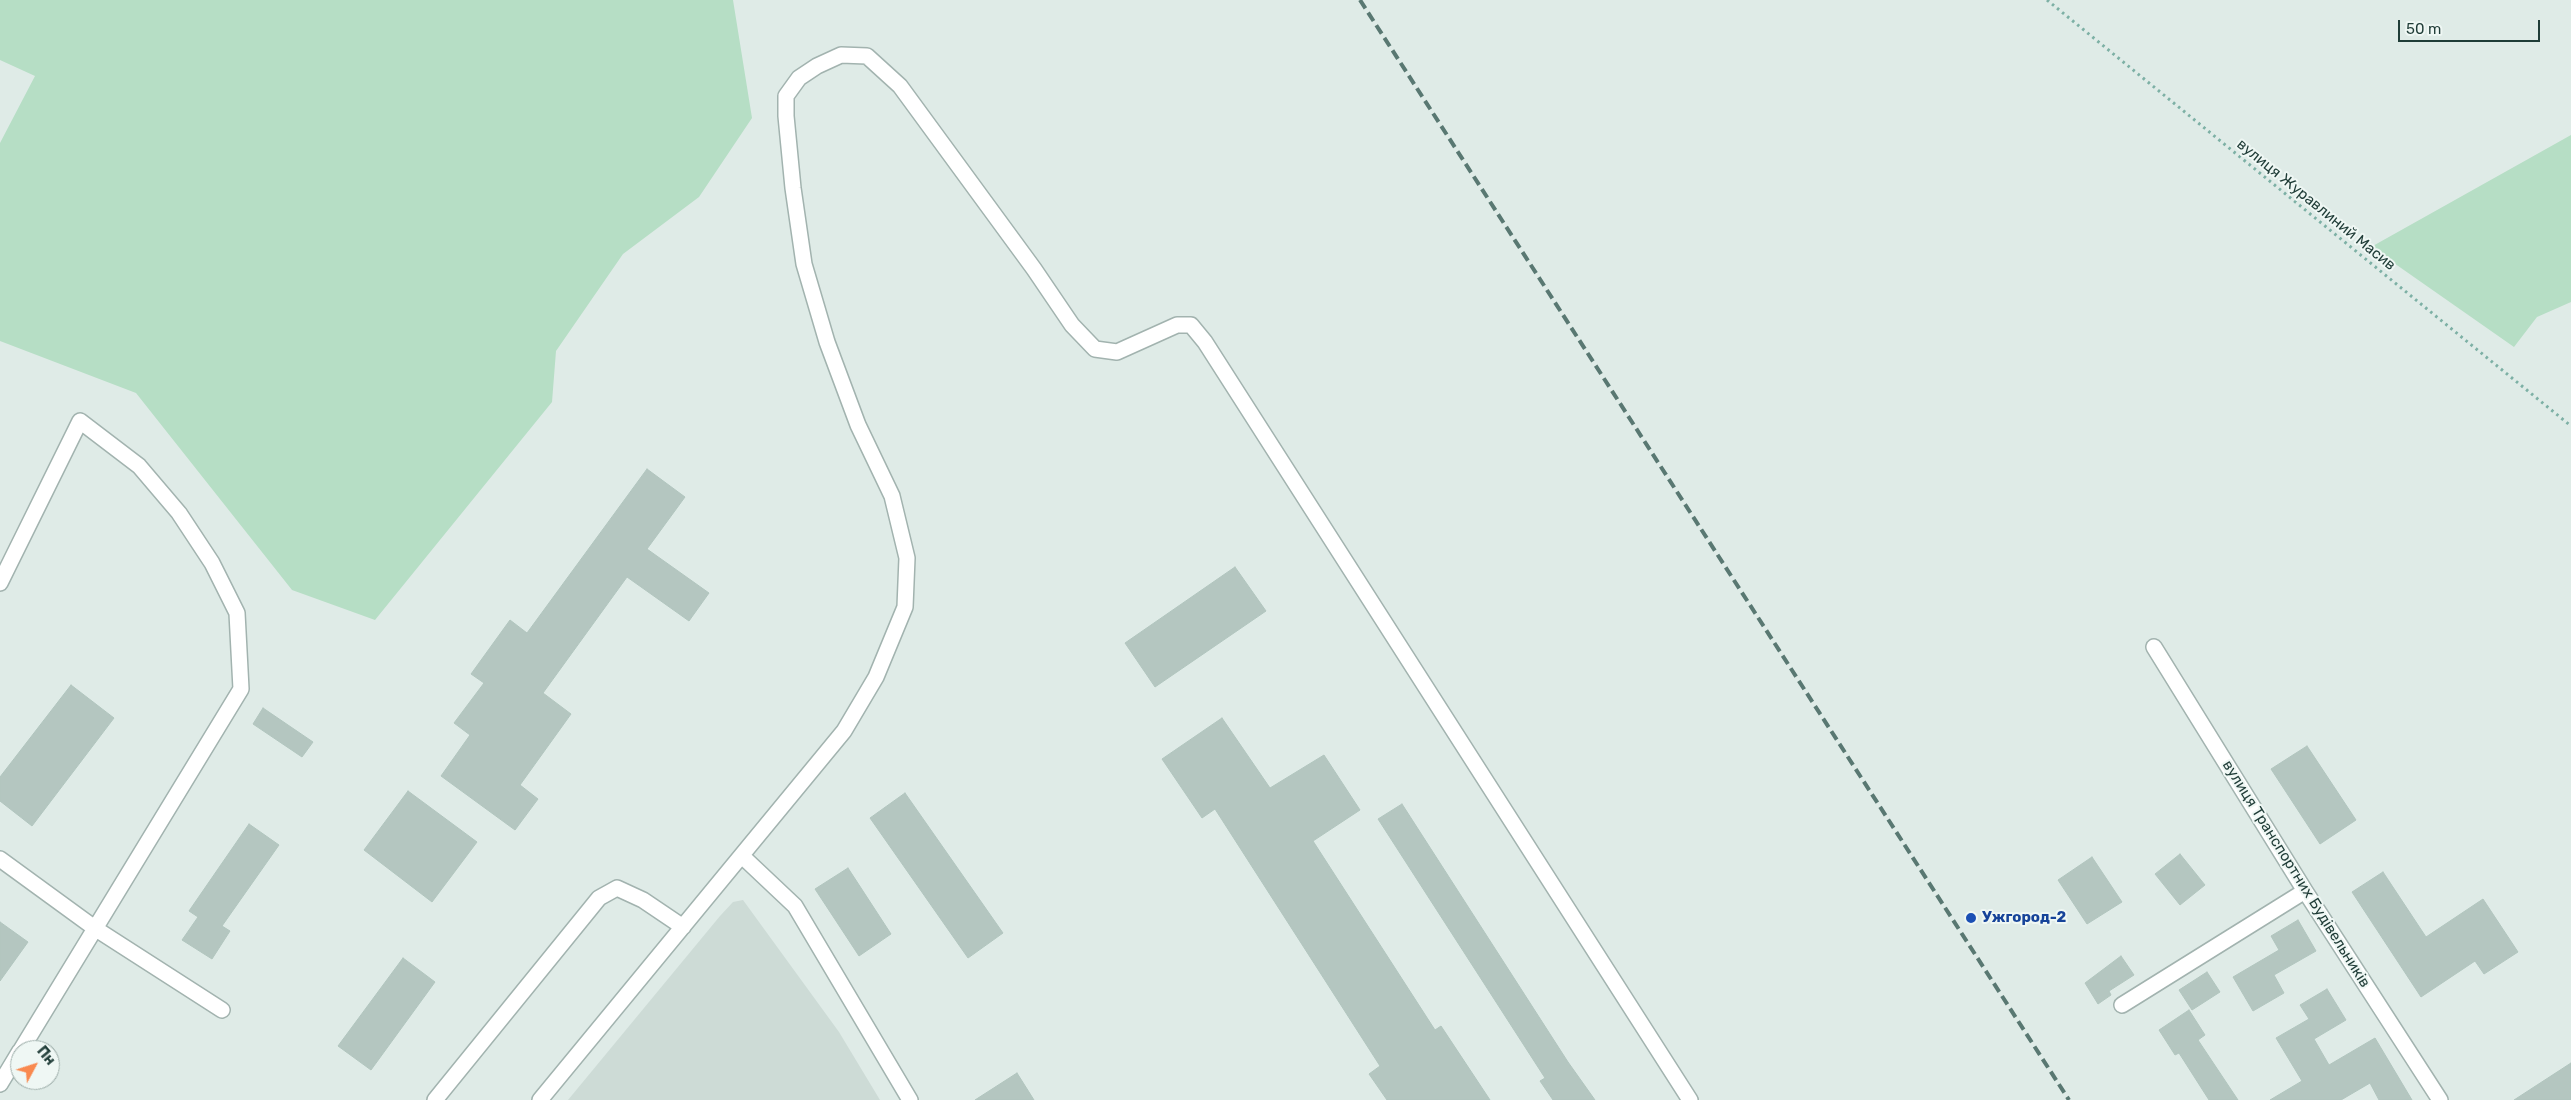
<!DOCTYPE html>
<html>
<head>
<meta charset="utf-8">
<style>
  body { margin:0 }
  #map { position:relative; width:2571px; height:1100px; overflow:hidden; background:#dfebe7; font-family:Rubik,sans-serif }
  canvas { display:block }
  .north { position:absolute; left:10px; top:1040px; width:50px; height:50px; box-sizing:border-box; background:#eff7f4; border:1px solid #9caca8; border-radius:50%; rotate:50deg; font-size:14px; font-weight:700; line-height:20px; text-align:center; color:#1f3c37 }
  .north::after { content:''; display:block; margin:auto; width:18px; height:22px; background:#f9894f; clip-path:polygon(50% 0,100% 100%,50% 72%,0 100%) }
  .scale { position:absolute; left:2398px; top:20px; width:142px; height:22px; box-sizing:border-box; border:2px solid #1f3c37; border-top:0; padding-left:6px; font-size:15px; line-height:18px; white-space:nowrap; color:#1f3c37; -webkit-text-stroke:4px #eff7f4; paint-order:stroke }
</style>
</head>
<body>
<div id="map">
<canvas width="2571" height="1100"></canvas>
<div class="north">Пн</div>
<div class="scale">50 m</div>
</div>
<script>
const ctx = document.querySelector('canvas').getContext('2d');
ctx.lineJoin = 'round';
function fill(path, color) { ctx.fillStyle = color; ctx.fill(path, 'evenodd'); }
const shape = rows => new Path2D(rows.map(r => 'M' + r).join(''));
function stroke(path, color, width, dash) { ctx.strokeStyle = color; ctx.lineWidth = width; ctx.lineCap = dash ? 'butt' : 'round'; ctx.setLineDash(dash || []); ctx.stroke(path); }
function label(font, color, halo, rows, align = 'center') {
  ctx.font = font + ' Rubik,sans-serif'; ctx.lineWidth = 4; ctx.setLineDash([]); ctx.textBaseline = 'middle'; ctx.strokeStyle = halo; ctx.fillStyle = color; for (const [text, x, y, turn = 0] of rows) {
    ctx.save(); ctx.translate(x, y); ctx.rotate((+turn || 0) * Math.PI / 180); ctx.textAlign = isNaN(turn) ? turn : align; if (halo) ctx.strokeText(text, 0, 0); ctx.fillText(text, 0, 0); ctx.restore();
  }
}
fill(shape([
  [743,900,839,1032,880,1100,568,1100,720,916,733,902]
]), '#cddbd6');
fill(shape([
  [0,0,733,0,752,118,699,197,623,254,556,351,552,402,375,620,292,590,136,393,0,341,0,143,35,76,0,60],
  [2571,135,2571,302,2537,317,2514,347,2371,247]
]), '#b6dec5');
const building = shape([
  [647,469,685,497,647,549,709,593,689,621,627,577,543,693,571,714,520,785,538,799,515,830,441,776,470,735,454,723,484,683,471,674,510,620,527,633,647,469],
  [1235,567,1266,611,1155,687,1125,643,1235,567],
  [71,685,114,718,32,826,0,801,0,777,71,685],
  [263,708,313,742,302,757,253,724,263,708],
  [1222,718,1270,788,1324,755,1360,810,1313,841,1435,1030,1441,1026,1490,1100,1387,1100,1369,1074,1380,1066,1215,809,1202,818,1162,759,1222,718],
  [2307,746,2356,820,2320,844,2271,769,2307,746],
  [408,791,477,842,432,902,364,850,408,791],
  [905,793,1003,933,968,958,870,818,905,793],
  [1402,804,1568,1062,1595,1100,1553,1100,1540,1081,1545,1078,1378,819,1402,804],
  [249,824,279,845,222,926,230,931,212,959,182,940,198,917,189,911,249,824],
  [2180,854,2205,885,2180,905,2155,874,2180,854],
  [2092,857,2122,902,2087,924,2058,880,2092,857],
  [848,868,891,934,859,956,815,889,848,868],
  [2383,872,2426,937,2483,899,2518,952,2484,974,2475,961,2421,997,2352,892,2383,872],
  [2298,920,2316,951,2274,975,2284,993,2253,1011,2233,977,2279,950,2271,936,2298,920],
  [0,922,28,942,0,981,0,922],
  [2121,956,2134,975,2109,991,2111,995,2098,1004,2085,983,2121,956],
  [403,958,435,982,371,1070,338,1046,403,958],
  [2207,972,2220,992,2192,1010,2179,990,2207,972],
  [2327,989,2346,1020,2314,1039,2329,1065,2375,1038,2412,1100,2379,1100,2370,1083,2341,1100,2270,1100,2302,1081,2276,1038,2309,1019,2300,1005,2327,989],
  [2189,1010,2205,1035,2198,1040,2238,1100,2209,1100,2179,1053,2175,1055,2159,1030,2189,1010],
  [2571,1063,2571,1100,2514,1100,2571,1063],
  [1017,1073,1034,1100,975,1100,1017,1073]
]);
fill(building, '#b4c6c0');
stroke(building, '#b1c5be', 1);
const minor = shape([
  [0,583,80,421,139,466,179,513,212,563,237,613,241,689,21,1050],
  [2154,647,2305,891,2440,1100],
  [742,856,795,906,910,1100],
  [0,859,96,929,222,1010],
  [2122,1005,2305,891],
  [0,1084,20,1051],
  [435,1100,599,898,617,888,643,900,683,927],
  [540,1100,844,731,876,677,905,607,907,558,892,496,858,425,827,342,804,264,793,188,786,116,786,96,799,78,817,66,841,55,867,56,900,86,1034,269,1072,325,1095,349,1117,352,1177,325,1191,325,1205,342,1690,1100]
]);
stroke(minor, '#a2b3af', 18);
stroke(shape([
  [2047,0,2571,426]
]), '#7db0a5', 3, [2.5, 4]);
stroke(minor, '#fff', 15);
stroke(shape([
  [1360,0,2069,1100]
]), '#597872', 4, [10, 5]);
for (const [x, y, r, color] of [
  [1971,918,6,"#1a4fb4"]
]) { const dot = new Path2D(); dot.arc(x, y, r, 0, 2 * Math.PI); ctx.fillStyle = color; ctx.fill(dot); stroke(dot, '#eff7f4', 2); }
label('15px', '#1f3c37', '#eff7f4', [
  ["вулиця Журавлиний Масив",2316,205,39],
  ["вулиця Транспортних Будівельників",2296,874,58]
]);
label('bold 15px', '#164399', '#eff7f4', [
  ["Ужгород-2",1982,918]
], 'left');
</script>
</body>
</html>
